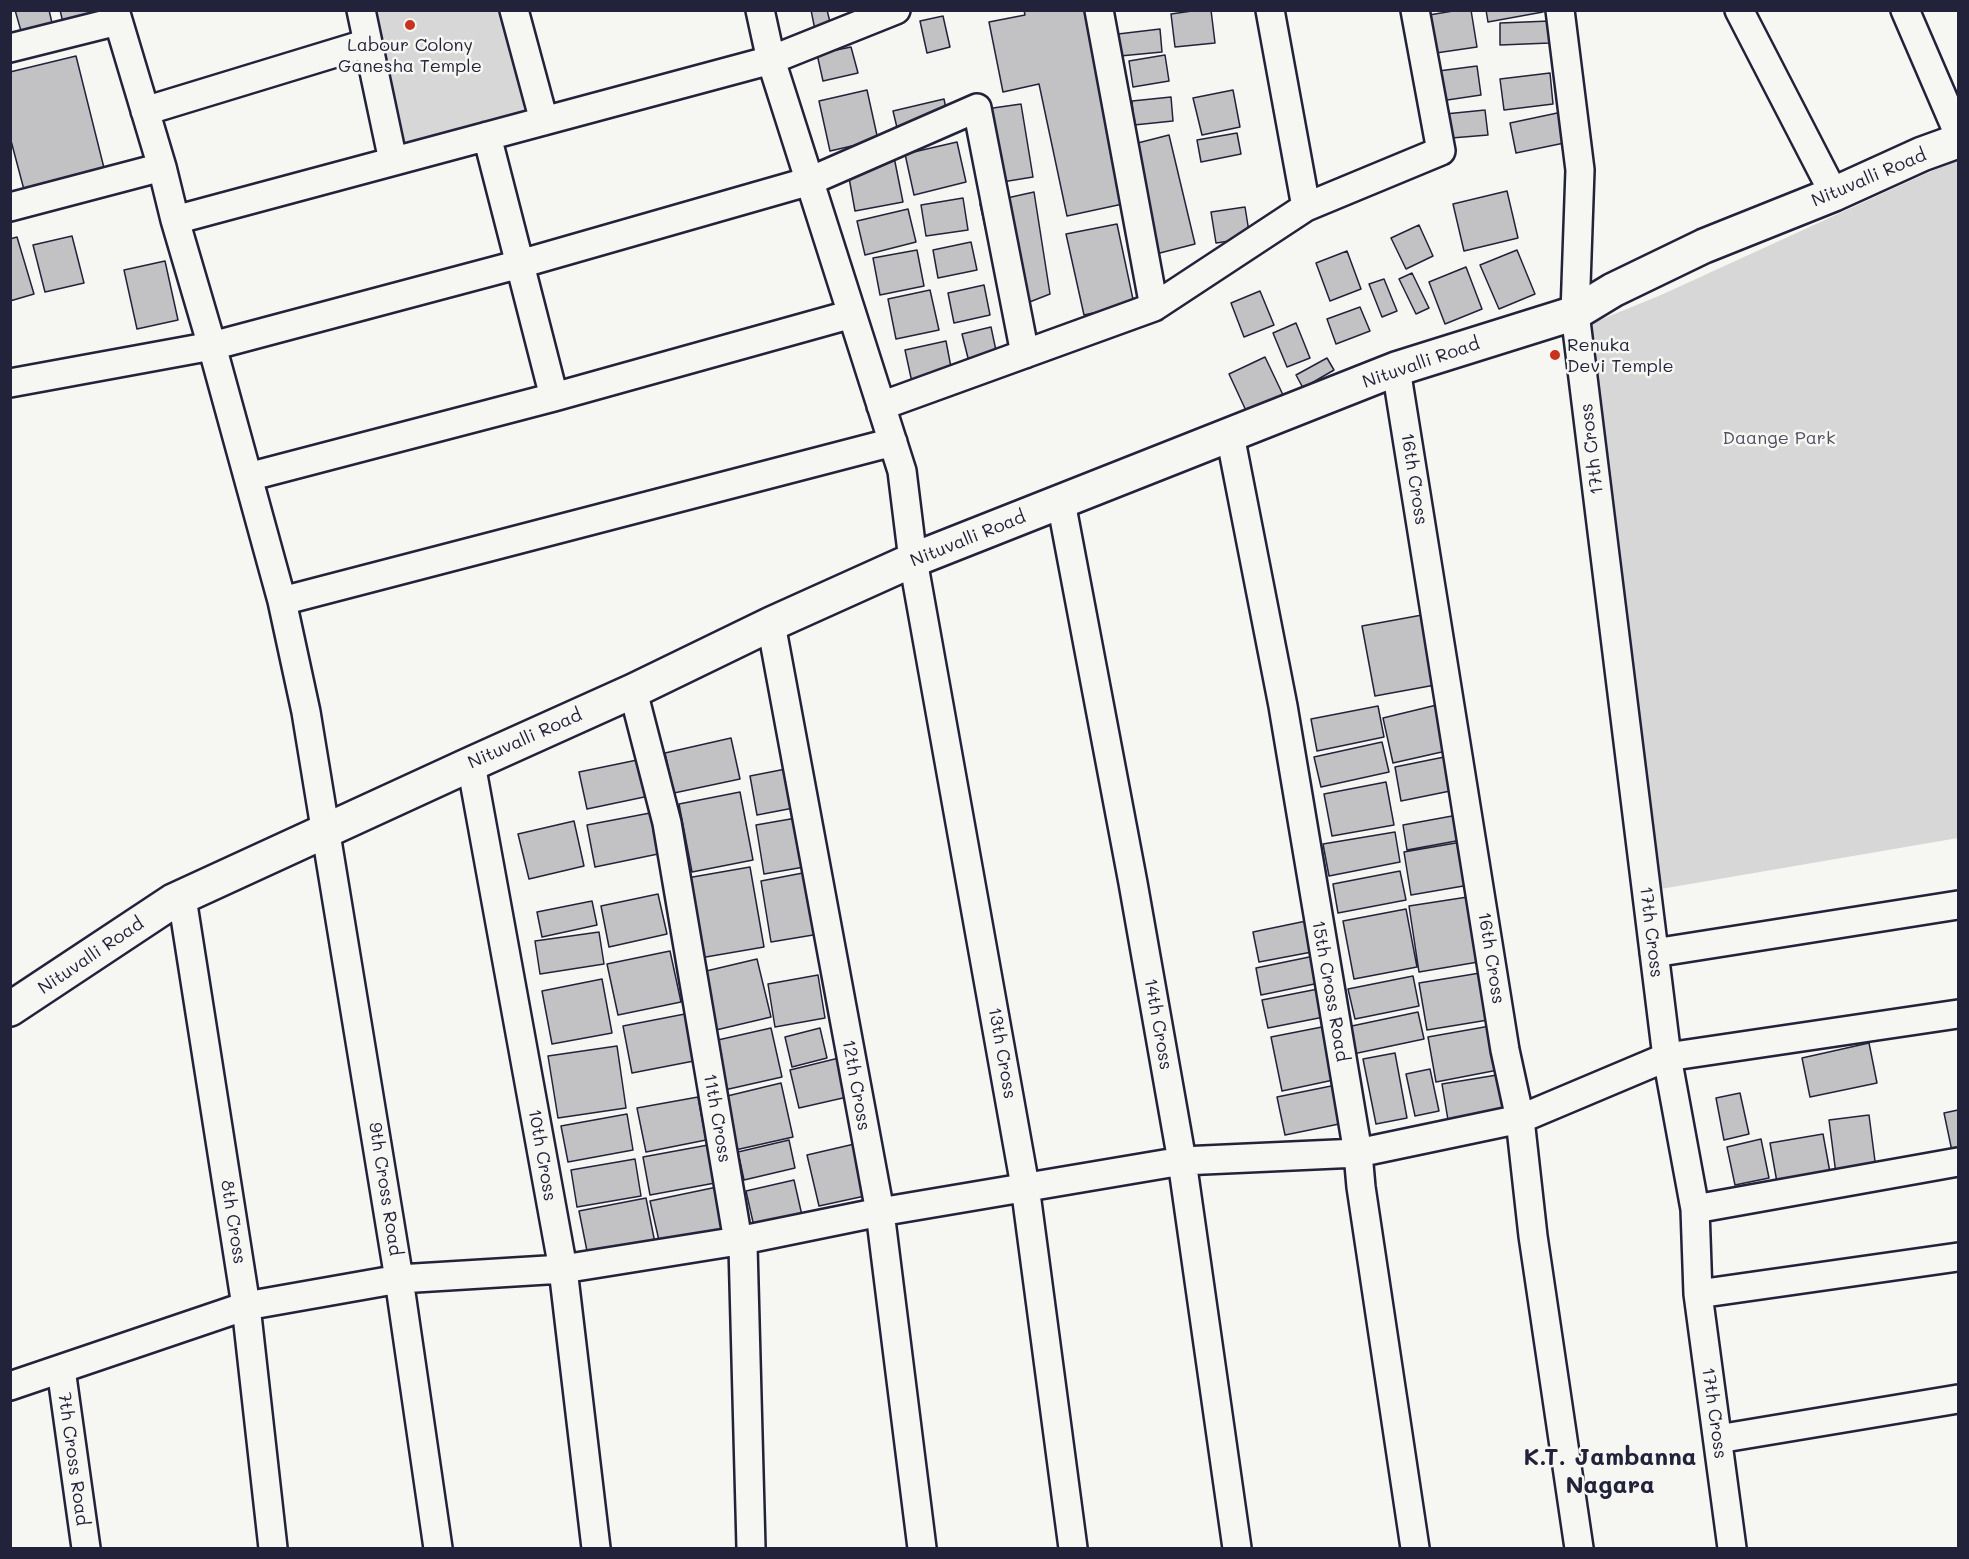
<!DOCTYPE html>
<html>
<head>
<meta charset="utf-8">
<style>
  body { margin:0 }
  #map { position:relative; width:1969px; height:1559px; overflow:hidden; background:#f6f6f2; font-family:Mali,sans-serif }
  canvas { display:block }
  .frame { position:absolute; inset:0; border:12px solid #22223b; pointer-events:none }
</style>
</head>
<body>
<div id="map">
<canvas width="1969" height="1559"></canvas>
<div class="frame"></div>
</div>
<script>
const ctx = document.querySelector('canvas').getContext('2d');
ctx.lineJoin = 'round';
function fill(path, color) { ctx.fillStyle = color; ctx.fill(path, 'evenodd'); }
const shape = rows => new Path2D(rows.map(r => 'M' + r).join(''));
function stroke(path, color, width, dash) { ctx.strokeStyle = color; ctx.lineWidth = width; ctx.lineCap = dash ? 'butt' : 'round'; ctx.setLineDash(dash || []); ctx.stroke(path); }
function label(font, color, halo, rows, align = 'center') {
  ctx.font = font + ' Mali,sans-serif'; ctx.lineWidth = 5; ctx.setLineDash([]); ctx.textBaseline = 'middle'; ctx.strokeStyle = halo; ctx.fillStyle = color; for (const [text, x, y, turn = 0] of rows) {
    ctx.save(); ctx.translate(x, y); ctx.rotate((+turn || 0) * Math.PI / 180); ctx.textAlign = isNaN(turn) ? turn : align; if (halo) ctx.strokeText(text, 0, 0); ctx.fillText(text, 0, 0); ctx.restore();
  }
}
fill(shape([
  [361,11,515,11,544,121,393,161],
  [1958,159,1958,838,1649,891,1599,438,1590,324,1661,295]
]), '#d7d7d7');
const building = shape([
  [15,10,49,10,52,23,21,31,15,10],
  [60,10,101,10,102,17,64,27,60,10],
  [811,10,827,10,831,26,815,30,811,10],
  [1024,10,1092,10,1132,202,1067,216,1039,84,1003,92,989,22,1025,15,1024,10],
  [1199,10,1211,10,1215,43,1175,47,1171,14,1199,10],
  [1459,10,1471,10,1477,47,1429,54,1423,16,1459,10],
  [1486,10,1542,10,1543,12,1488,22,1486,10],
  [943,16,950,47,927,53,920,21,943,16],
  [1550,21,1550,43,1500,45,1500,23,1550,21],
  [1160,29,1162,52,1120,56,1118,34,1160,29],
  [851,47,858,73,823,81,817,54,851,47],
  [1165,55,1169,81,1133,87,1129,61,1165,55],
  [76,56,107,180,27,201,10,137,10,72,76,56],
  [1477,66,1481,95,1427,103,1423,73,1477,66],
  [1550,73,1553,104,1504,110,1500,79,1550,73],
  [867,90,878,140,830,151,819,101,867,90],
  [1233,90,1240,127,1202,135,1193,98,1233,90],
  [1171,97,1173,121,1134,125,1132,101,1171,97],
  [944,99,950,129,900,140,893,111,944,99],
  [1021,104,1033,177,990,184,979,110,1021,104],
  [1485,110,1488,135,1427,140,1425,116,1485,110],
  [1562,112,1569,142,1516,153,1510,123,1562,112],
  [1237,133,1241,154,1201,162,1197,140,1237,133],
  [1169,135,1195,244,1152,255,1126,146,1169,135],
  [957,142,966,182,914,195,905,154,957,142],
  [893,152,903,202,855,211,846,161,893,152],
  [1507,191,1518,238,1464,251,1453,204,1507,191],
  [1034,192,1050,294,1004,312,980,204,1034,192],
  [963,198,968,230,926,236,921,205,963,198],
  [1245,207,1250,238,1216,243,1211,212,1245,207],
  [908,209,916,242,865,255,857,221,908,209],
  [1117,224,1134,304,1084,315,1066,234,1117,224],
  [1419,225,1433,256,1406,269,1391,238,1419,225],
  [72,236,84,283,45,292,33,245,72,236],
  [17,237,34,294,10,301,10,239,17,237],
  [971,242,977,270,938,278,933,250,971,242],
  [917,250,924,286,880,295,873,258,917,250],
  [1517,250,1535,294,1499,309,1480,265,1517,250],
  [1347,251,1361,289,1330,301,1316,263,1347,251],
  [165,261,178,320,137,329,124,270,165,261],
  [1466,267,1482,309,1445,324,1429,282,1466,267],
  [1412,273,1429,308,1416,314,1399,279,1412,273],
  [1384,279,1397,311,1382,317,1369,284,1384,279],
  [984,285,990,315,954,323,948,293,984,285],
  [930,290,939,330,896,339,888,299,930,290],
  [1260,291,1274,325,1244,337,1231,303,1260,291],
  [1360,307,1370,331,1336,344,1327,319,1360,307],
  [1296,323,1310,358,1287,367,1273,333,1296,323],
  [991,327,998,360,970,366,962,334,991,327],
  [946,341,953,378,913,387,905,350,946,341],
  [1265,357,1284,397,1248,415,1229,374,1265,357],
  [1327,358,1334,370,1303,388,1296,375,1327,358],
  [1433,613,1446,683,1375,696,1362,626,1433,613],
  [1445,703,1455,749,1393,763,1383,718,1445,703],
  [1378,706,1384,737,1317,751,1311,719,1378,706],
  [731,738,740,779,674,793,665,753,731,738],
  [1382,742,1389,772,1321,787,1314,757,1382,742],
  [1454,755,1460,789,1401,801,1395,767,1454,755],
  [642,759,649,796,587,809,579,772,642,759],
  [796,767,804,806,757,815,750,776,796,767],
  [1386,782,1394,825,1332,836,1324,794,1386,782],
  [740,792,753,860,692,872,679,804,740,792],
  [650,813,658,854,595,867,587,825,650,813],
  [1463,814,1467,839,1407,850,1403,825,1463,814],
  [802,817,810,866,764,874,756,825,802,817],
  [574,821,584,866,529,879,518,834,574,821],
  [1395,832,1400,862,1329,876,1323,844,1395,832],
  [1467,841,1475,884,1411,895,1404,852,1467,841],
  [750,867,764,947,700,958,687,878,750,867],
  [1400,871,1406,900,1338,913,1333,884,1400,871],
  [808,872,819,934,771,942,761,881,808,872],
  [658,894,667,934,609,947,601,906,658,894],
  [1474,896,1484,961,1419,972,1409,906,1474,896],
  [592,901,597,925,542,937,537,912,592,901],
  [1406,909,1417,967,1354,979,1343,921,1406,909],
  [1311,920,1317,951,1259,962,1253,932,1311,920],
  [599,932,604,964,540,974,535,941,599,932],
  [670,951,681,1002,618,1015,607,964,670,951],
  [1319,955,1324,982,1261,995,1256,968,1319,955],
  [757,959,771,1017,716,1030,702,972,757,959],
  [1480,973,1488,1020,1427,1030,1419,983,1480,973],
  [818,975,825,1018,775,1027,768,984,818,975],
  [1413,976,1419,1006,1355,1019,1348,989,1413,976],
  [602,979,612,1033,552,1044,542,991,602,979],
  [1323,988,1329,1016,1268,1028,1262,1000,1323,988],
  [1418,1012,1424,1039,1353,1054,1347,1027,1418,1012],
  [690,1013,699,1060,632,1073,623,1026,690,1013],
  [1327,1026,1338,1079,1282,1091,1271,1037,1327,1026],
  [1490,1026,1498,1070,1436,1082,1428,1037,1490,1026],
  [771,1028,782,1077,720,1091,709,1042,771,1028],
  [820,1028,827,1058,792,1067,785,1037,820,1028],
  [1869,1043,1877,1083,1810,1097,1802,1058,1869,1043],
  [617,1046,626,1108,558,1118,548,1056,617,1046],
  [1395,1053,1407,1118,1376,1124,1363,1059,1395,1053],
  [847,1056,856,1095,799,1108,790,1070,847,1056],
  [1430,1069,1439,1111,1415,1116,1406,1074,1430,1069],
  [1497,1075,1503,1112,1448,1120,1442,1084,1497,1075],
  [781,1083,793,1137,731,1151,719,1098,781,1083],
  [1341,1084,1349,1122,1285,1135,1277,1097,1341,1084],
  [1740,1093,1749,1134,1724,1140,1716,1098,1740,1093],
  [698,1097,706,1140,646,1152,637,1108,698,1097],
  [1958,1110,1958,1155,1953,1156,1944,1113,1958,1110],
  [627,1114,633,1150,568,1162,561,1126,627,1114],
  [1869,1115,1876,1169,1836,1174,1829,1120,1869,1115],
  [1823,1134,1831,1178,1778,1188,1770,1143,1823,1134],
  [1761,1139,1769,1178,1735,1185,1727,1147,1761,1139],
  [789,1140,795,1168,744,1180,738,1152,789,1140],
  [863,1142,874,1194,819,1206,807,1155,863,1142],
  [708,1145,715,1183,650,1195,643,1157,708,1145],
  [635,1159,641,1196,577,1207,571,1170,635,1159],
  [794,1180,803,1220,755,1231,746,1191,794,1180],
  [717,1187,726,1231,660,1245,650,1201,717,1187],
  [646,1198,655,1243,588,1256,579,1211,646,1198]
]);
fill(building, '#c2c2c4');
stroke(building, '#22223b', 1.5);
const minor = shape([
  [115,10,162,167,175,220,212,346,282,601,306,712,399,1279,438,1548],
  [361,10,393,161],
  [514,10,544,121],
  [760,10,771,60,902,471,913,560,1025,1186,1073,1548],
  [1270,10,1306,207],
  [1560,10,1580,170,1575,313,1667,1057,1695,1209,1698,1294,1732,1548],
  [1739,10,1834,194],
  [1905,10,1958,133],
  [10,48,118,21],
  [145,111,368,43],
  [487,136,554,397],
  [10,207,162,167],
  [175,220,771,60,896,10],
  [1154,307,1306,207,1441,151,1415,10],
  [1396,369,1505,1050,1520,1119,1533,1236,1579,1548],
  [10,383,212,346,520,264,810,181,977,108,1025,354],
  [881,406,1154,307,1099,10],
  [1230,435,1283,706,1358,1153,1361,1187,1415,1548],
  [248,477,554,397,852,314],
  [1061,502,1133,883,1182,1161,1237,1548],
  [282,601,893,442],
  [771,624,880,1212,922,1548],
  [633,691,667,823,738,1241,743,1246,751,1548],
  [471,764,563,1269,596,1548],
  [182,898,246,1306,273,1548],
  [1654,953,1958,905],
  [1695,1209,1958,1162],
  [1698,1294,1958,1257],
  [61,1369,86,1548],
  [10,1386,246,1306,399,1279,563,1269,738,1241,880,1212,1182,1161,1358,1153,1520,1119,1667,1057,1958,1014],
  [1718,1439,1958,1399]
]);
const tertiary = shape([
  [10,1009,173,901,471,764,633,691,771,624,913,560,1396,369,1575,313,1613,290,1704,246,1834,194,1922,154,1958,141]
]);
stroke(minor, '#22223b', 32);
stroke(tertiary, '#22223b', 38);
stroke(minor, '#f6f6f2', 27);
stroke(tertiary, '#f6f6f2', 33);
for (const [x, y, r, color] of [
  [410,25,6,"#c8321e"],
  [1555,355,6,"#c8321e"]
]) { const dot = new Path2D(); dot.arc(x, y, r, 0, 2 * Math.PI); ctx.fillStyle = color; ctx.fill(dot); stroke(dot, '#f6f6f2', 2); }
label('18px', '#22223b', '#f6f6f2', [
  ["Labour Colony",410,45],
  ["Ganesha Temple",410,66],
  ["Renuka",1567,345,"left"],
  ["Devi Temple",1567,366,"left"]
]);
label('18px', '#22223b', '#f6f6f2', [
  ["Nituvalli Road",1869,178,-23],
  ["Nituvalli Road",1421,363,-19],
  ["17th Cross",1592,449,-97],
  ["16th Cross",1414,479,81],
  ["Nituvalli Road",968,539,-22],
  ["Nituvalli Road",525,739,-24],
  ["17th Cross",1651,932,83],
  ["Nituvalli Road",91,956,-34],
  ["16th Cross",1491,958,81],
  ["15th Cross Road",1330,991,80],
  ["14th Cross",1158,1024,80],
  ["13th Cross",1002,1053,80],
  ["12th Cross",856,1085,80],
  ["11th Cross",717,1118,80],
  ["10th Cross",542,1155,80],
  ["9th Cross Road",385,1189,81],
  ["8th Cross",233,1222,81],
  ["17th Cross",1714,1413,82],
  ["7th Cross Road",73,1459,82]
]);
label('18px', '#4f4f62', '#f6f6f2', [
  ["Daange Park",1779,438]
]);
label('bold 24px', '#22223b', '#f6f6f2', [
  ["K.T. Jambanna",1610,1458],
  ["Nagara",1610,1486]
]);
</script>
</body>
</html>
